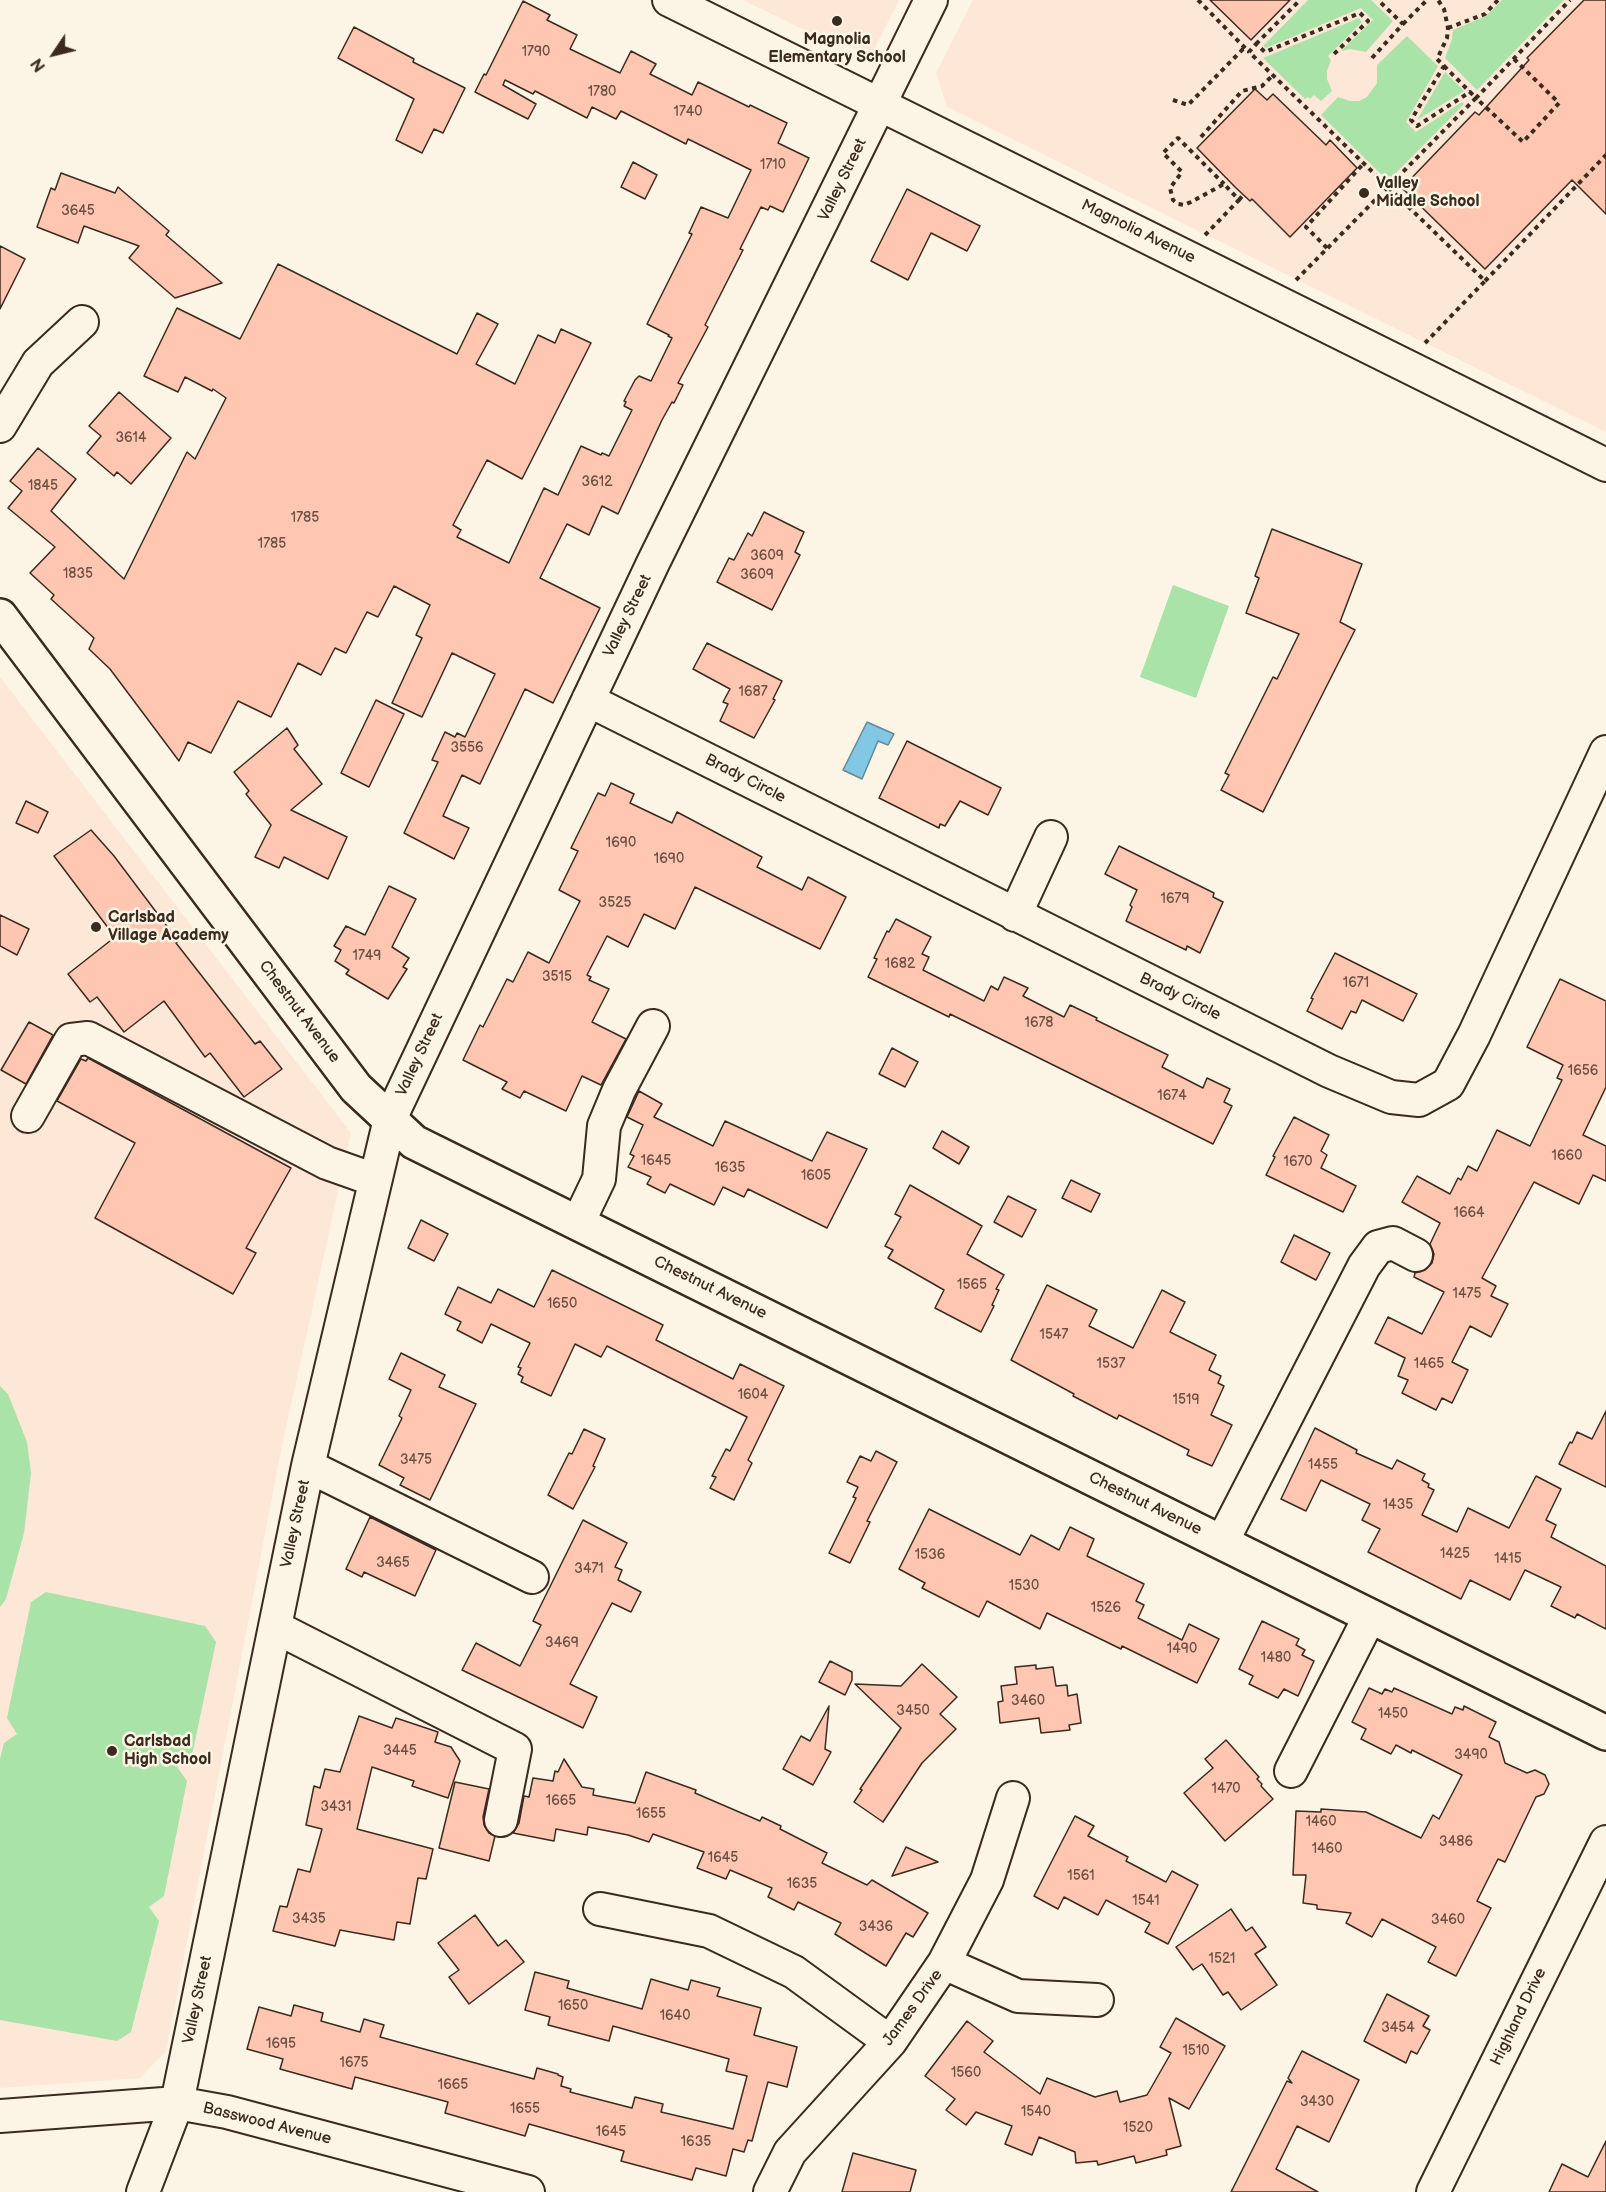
<!DOCTYPE html>
<html>
<head>
<meta charset="utf-8">
<style>
  body { margin:0 }
  #map { position:relative; width:1606px; height:2192px; overflow:hidden; background:#fcf5e5; font-family:"Balsamiq Sans",sans-serif }
  canvas { display:block }
  .north { position:absolute; left:24px; top:24px; width:60px; height:60px; -webkit-text-stroke:4px #fcf5e5; paint-order:stroke; rotate:235deg; font-size:16px; font-weight:700; line-height:24px; text-align:center; color:#3b2a1e }
  .north::after { content:''; display:block; margin:auto; width:21px; height:27px; background:#3b2a1e; clip-path:polygon(50% 0,100% 100%,50% 72%,0 100%) }
</style>
</head>
<body>
<div id="map">
<canvas width="1606" height="2192"></canvas>
<div class="north">N</div>
</div>
<script>
const ctx = document.querySelector('canvas').getContext('2d');
ctx.lineJoin = 'round';
function fill(path, color) { ctx.fillStyle = color; ctx.fill(path, 'evenodd'); }
const shape = rows => new Path2D(rows.map(r => 'M' + r).join(''));
function stroke(path, color, width, dash) { ctx.strokeStyle = color; ctx.lineWidth = width; ctx.lineCap = dash ? 'butt' : 'round'; ctx.setLineDash(dash || []); ctx.stroke(path); }
function label(font, color, halo, rows, align = 'center') {
  ctx.font = font + ' "Balsamiq Sans",sans-serif'; ctx.lineWidth = 5; ctx.setLineDash([]); ctx.textBaseline = 'middle'; ctx.strokeStyle = halo; ctx.fillStyle = color; for (const [text, x, y, turn = 0] of rows) {
    ctx.save(); ctx.translate(x, y); ctx.rotate((+turn || 0) * Math.PI / 180); ctx.textAlign = isNaN(turn) ? turn : align; if (halo) ctx.strokeText(text, 0, 0); ctx.fillText(text, 0, 0); ctx.restore();
  }
}
fill(shape([
  [743,0,899,0,872,53,827,41],
  [973,0,1606,0,1606,432,947,107,936,73],
  [0,677,351,1133,281,1450,166,2051,140,2078,0,2088]
]), '#fde7d6');
fill(shape([
  [1308,0,1371,0,1393,21,1366,52,1350,49,1341,51,1373,20,1361,8,1266,48,1263,46],
  [1502,0,1564,0,1477,90,1445,58,1452,39,1453,30,1486,16],
  [1359,18,1362,22,1328,56,1331,60,1327,71,1327,79,1332,91,1321,101,1314,95,1310,99,1308,97,1305,99,1263,58],
  [1407,36,1438,66,1406,122,1416,132,1462,102,1464,104,1388,181,1321,115,1338,97,1350,101,1359,101,1367,97,1377,83,1377,65],
  [1445,72,1464,91,1417,120],
  [1173,585,1229,606,1196,698,1140,677],
  [0,1386,8,1394,27,1442,31,1473,24,1533,6,1599,0,1607],
  [46,1592,205,1626,216,1642,192,1755,177,1767,187,1781,164,1896,149,1907,159,1921,131,2032,117,2041,0,2020,0,1759,4,1743,17,1734,7,1718,31,1602]
]), '#aae3a8');
const water = shape([
  [867,722,894,734,888,745,878,741,862,779,843,770,867,722]
]);
fill(water, '#82c7e3');
stroke(water, '#668894', 1.5);
const building = shape([
  [1210,0,1290,0,1251,40,1210,0],
  [1584,0,1606,0,1606,214,1572,180,1485,269,1402,188,1475,112,1479,115,1529,60,1527,58,1584,0],
  [523,1,550,15,547,20,577,35,570,49,620,73,631,51,656,64,650,74,692,95,698,82,749,107,750,105,787,123,778,143,809,158,783,212,770,206,768,210,761,207,740,249,743,250,705,325,708,327,678,383,683,385,674,403,672,402,662,420,618,514,602,506,589,535,567,524,540,578,600,608,553,703,525,689,480,784,462,775,443,816,469,828,454,859,404,833,438,762,432,760,445,732,455,737,457,733,465,737,495,674,452,653,422,717,392,703,422,638,416,635,430,605,394,586,378,617,367,612,346,653,335,648,321,675,298,663,271,717,238,701,211,753,188,742,179,761,110,669,89,649,94,638,51,599,54,595,30,573,55,547,8,508,22,491,10,481,38,448,76,479,51,511,124,579,187,452,195,459,226,398,213,389,212,391,185,377,178,392,144,376,177,308,240,339,278,264,457,354,477,313,498,324,476,364,515,384,538,335,555,343,561,329,591,343,522,479,487,460,453,525,461,530,457,537,509,563,544,488,558,495,581,446,601,455,602,453,609,456,632,410,624,406,626,402,624,401,635,380,639,376,651,381,672,338,668,336,669,335,647,324,692,234,689,233,701,207,728,218,751,170,688,139,686,144,621,111,616,119,592,107,587,118,535,91,533,94,505,80,503,85,536,104,528,119,475,92,484,74,486,75,523,1],
  [354,27,414,59,413,62,465,88,443,133,434,129,422,153,396,140,414,99,338,58,354,27],
  [1255,89,1267,100,1273,94,1326,145,1330,140,1357,168,1290,237,1252,199,1250,201,1235,187,1197,148,1255,89],
  [633,162,657,175,645,199,621,187,633,162],
  [61,173,115,193,118,187,169,231,166,235,222,283,175,298,129,258,139,246,84,226,78,243,37,227,51,188,55,190,61,173],
  [907,189,980,226,967,251,931,233,908,280,871,261,907,189],
  [0,246,25,259,0,309,0,246],
  [119,392,171,438,131,484,117,472,114,476,87,453,101,436,89,426,119,392],
  [764,512,804,532,795,552,800,555,772,610,717,582,729,558,734,560,748,533,752,536,764,512],
  [1272,529,1362,564,1340,622,1355,630,1263,812,1221,790,1229,775,1225,773,1273,677,1277,679,1299,634,1246,613,1259,578,1255,576,1272,529],
  [707,643,782,681,773,699,775,700,754,738,720,721,728,704,723,702,730,689,693,669,707,643],
  [376,700,404,714,369,787,341,773,376,700],
  [287,728,298,745,294,749,322,784,291,810,347,837,328,879,284,857,279,868,255,857,271,825,246,794,249,791,234,772,287,728],
  [907,741,1001,788,988,815,960,801,945,826,940,824,939,828,879,798,907,741],
  [611,783,634,794,630,803,672,823,677,812,762,857,757,867,802,890,808,877,846,897,820,949,695,887,675,929,644,914,628,947,607,936,587,975,591,977,589,980,609,989,592,1022,626,1039,601,1085,582,1076,566,1111,524,1091,520,1098,502,1089,507,1082,463,1060,480,1025,483,1027,507,979,513,982,528,952,549,963,580,901,559,890,578,851,571,848,598,793,605,796,611,783],
  [26,801,48,812,38,833,16,823,26,801],
  [91,830,114,856,178,941,176,943,255,1044,260,1041,282,1069,244,1097,210,1053,205,1057,164,1001,124,1032,97,997,90,1002,68,974,115,937,54,856,91,830],
  [1119,846,1214,893,1213,897,1223,902,1200,953,1187,946,1186,950,1126,921,1132,907,1130,905,1137,890,1105,874,1119,846],
  [389,886,416,899,392,947,409,958,403,967,407,969,388,999,346,974,349,970,335,961,341,950,334,946,346,926,365,935,389,886],
  [0,915,29,929,17,955,0,946,0,915],
  [896,919,931,937,922,954,929,957,923,970,984,1001,991,986,998,990,1004,977,1028,988,1023,996,1064,1017,1070,1005,1097,1018,1096,1020,1168,1055,1162,1067,1203,1088,1207,1078,1230,1089,1224,1102,1232,1106,1213,1144,950,1014,949,1017,868,977,877,959,874,958,887,931,889,932,896,919],
  [1335,953,1417,994,1403,1021,1362,1000,1356,1013,1351,1011,1342,1029,1307,1011,1313,999,1311,998,1335,953],
  [1560,979,1606,1001,1606,1087,1583,1135,1606,1146,1606,1181,1593,1175,1579,1204,1534,1182,1482,1278,1496,1286,1491,1296,1508,1304,1491,1337,1470,1326,1452,1362,1468,1370,1452,1403,1442,1398,1436,1410,1402,1393,1408,1380,1398,1376,1405,1358,1375,1343,1388,1317,1422,1334,1444,1292,1414,1277,1415,1273,1425,1270,1432,1263,1434,1254,1430,1244,1440,1223,1402,1202,1417,1176,1450,1194,1458,1178,1461,1180,1468,1166,1477,1171,1497,1130,1530,1146,1562,1080,1557,1078,1563,1065,1527,1047,1560,979],
  [29,1022,53,1035,26,1084,1,1070,29,1022],
  [892,1048,918,1062,905,1087,879,1074,892,1048],
  [88,1058,291,1168,246,1248,256,1253,233,1294,95,1218,135,1143,57,1101,81,1059,86,1061,88,1058],
  [639,1091,662,1104,654,1117,713,1146,725,1121,812,1161,827,1132,867,1149,827,1228,748,1189,744,1197,723,1187,714,1205,670,1184,665,1193,647,1184,651,1177,628,1167,634,1156,630,1154,643,1125,627,1117,639,1091],
  [1294,1117,1329,1135,1321,1151,1327,1155,1321,1168,1356,1186,1343,1212,1266,1175,1275,1157,1273,1156,1294,1117],
  [942,1131,969,1147,959,1164,933,1148,942,1131],
  [1071,1180,1100,1194,1091,1212,1062,1198,1071,1180],
  [910,1185,982,1226,967,1254,1004,1275,996,1289,999,1290,992,1305,994,1306,981,1332,935,1308,944,1290,888,1258,893,1250,885,1246,901,1217,895,1214,910,1185],
  [1008,1196,1036,1210,1022,1237,994,1222,1008,1196],
  [421,1220,448,1234,434,1261,408,1248,421,1220],
  [1294,1235,1330,1253,1316,1280,1281,1262,1294,1235],
  [552,1270,663,1325,656,1340,733,1379,740,1364,784,1386,748,1460,752,1463,734,1500,710,1488,716,1477,712,1476,726,1449,730,1451,747,1417,607,1346,601,1357,575,1344,551,1396,521,1382,523,1377,518,1374,521,1368,518,1367,530,1343,491,1324,482,1343,457,1330,461,1322,445,1314,458,1287,491,1303,498,1289,534,1307,552,1270],
  [1047,1285,1097,1310,1089,1326,1133,1348,1162,1290,1185,1302,1170,1332,1216,1355,1209,1370,1221,1376,1218,1383,1224,1386,1211,1415,1232,1425,1212,1466,1187,1455,1189,1450,1119,1415,1117,1419,1073,1396,1074,1394,1011,1360,1047,1285],
  [401,1353,445,1375,439,1387,476,1404,430,1500,400,1485,404,1478,379,1465,402,1418,399,1416,411,1390,389,1379,401,1353],
  [1606,1411,1606,1487,1559,1464,1570,1442,1572,1443,1577,1432,1592,1439,1606,1411],
  [1315,1428,1357,1450,1356,1453,1392,1469,1397,1460,1425,1474,1422,1480,1429,1484,1428,1487,1434,1490,1422,1515,1457,1532,1468,1508,1509,1528,1536,1476,1561,1489,1546,1520,1556,1525,1551,1537,1606,1566,1606,1629,1577,1614,1575,1618,1551,1606,1561,1587,1525,1570,1510,1600,1470,1580,1461,1599,1368,1552,1380,1529,1362,1520,1370,1504,1321,1480,1306,1511,1281,1499,1315,1428],
  [584,1429,605,1439,593,1466,595,1467,573,1509,548,1495,569,1453,572,1454,584,1429],
  [876,1451,897,1462,867,1521,870,1522,850,1563,829,1553,856,1498,853,1497,858,1487,847,1482,860,1456,871,1461,876,1451],
  [929,1509,1020,1555,1031,1535,1059,1550,1070,1527,1094,1539,1087,1556,1144,1584,1136,1601,1144,1605,1138,1618,1182,1640,1189,1624,1219,1639,1197,1683,1122,1646,1121,1649,1047,1613,1040,1629,987,1601,979,1617,922,1588,925,1583,899,1569,929,1509],
  [370,1517,436,1550,415,1596,364,1572,362,1577,346,1569,370,1517],
  [583,1520,627,1543,615,1567,622,1570,618,1580,641,1592,631,1612,612,1603,570,1684,597,1697,583,1728,462,1670,476,1643,520,1666,541,1625,533,1621,583,1520],
  [1262,1621,1299,1639,1296,1645,1305,1650,1302,1655,1314,1661,1298,1696,1284,1689,1278,1698,1249,1684,1253,1676,1239,1669,1262,1621],
  [830,1661,852,1672,852,1680,845,1695,819,1682,830,1661],
  [922,1664,957,1697,940,1714,956,1729,922,1763,883,1822,854,1802,862,1790,860,1789,901,1728,855,1684,901,1686,922,1664],
  [1036,1665,1036,1669,1053,1667,1056,1686,1067,1685,1068,1696,1077,1694,1081,1723,1069,1725,1070,1730,1041,1733,1039,1718,1000,1723,998,1702,1003,1701,1001,1686,1017,1684,1015,1667,1036,1665],
  [1369,1688,1382,1694,1385,1689,1392,1692,1394,1688,1452,1714,1455,1707,1463,1710,1464,1706,1496,1722,1489,1737,1499,1742,1505,1763,1527,1773,1535,1770,1545,1775,1549,1784,1544,1794,1536,1797,1505,1862,1498,1859,1477,1901,1491,1908,1456,1976,1428,1962,1436,1947,1382,1919,1372,1937,1346,1923,1351,1913,1317,1909,1317,1905,1303,1903,1306,1875,1293,1875,1296,1811,1321,1812,1321,1809,1366,1812,1421,1838,1433,1815,1439,1819,1462,1775,1412,1750,1411,1753,1396,1745,1391,1754,1361,1739,1366,1729,1352,1722,1369,1688],
  [829,1706,825,1749,831,1752,813,1785,783,1769,801,1736,810,1741,829,1706],
  [359,1716,392,1728,396,1718,438,1732,435,1742,451,1747,460,1761,448,1798,412,1786,414,1781,372,1767,357,1829,433,1849,426,1879,418,1878,410,1924,397,1922,394,1940,340,1930,335,1946,273,1931,280,1906,287,1907,298,1869,310,1872,322,1829,306,1825,314,1786,320,1788,325,1769,340,1772,359,1716],
  [1226,1740,1259,1777,1257,1779,1262,1784,1261,1786,1273,1799,1225,1841,1184,1793,1213,1768,1205,1759,1226,1740],
  [564,1759,582,1787,594,1789,593,1795,635,1803,646,1772,696,1790,695,1793,760,1821,762,1817,781,1826,780,1829,827,1853,822,1863,867,1885,872,1880,928,1913,913,1937,906,1933,886,1966,835,1934,841,1923,798,1902,794,1910,768,1897,772,1888,730,1870,726,1879,697,1868,704,1852,653,1834,649,1842,628,1835,588,1827,587,1835,556,1829,554,1841,513,1833,519,1823,524,1796,529,1797,533,1778,553,1781,555,1771,558,1772,564,1759],
  [455,1782,489,1789,483,1817,484,1825,489,1833,495,1836,489,1861,439,1848,455,1782],
  [1075,1816,1094,1826,1088,1836,1128,1857,1126,1861,1166,1882,1172,1871,1198,1885,1168,1944,1145,1932,1150,1923,1106,1900,1098,1915,1064,1897,1058,1909,1034,1896,1075,1816],
  [906,1847,938,1862,892,1876,906,1847],
  [1231,1909,1246,1931,1252,1927,1266,1947,1255,1954,1277,1985,1241,2010,1228,1992,1223,1995,1202,1964,1193,1970,1176,1947,1231,1909],
  [475,1915,498,1946,506,1940,524,1962,469,2004,449,1977,459,1970,438,1943,475,1915],
  [535,1972,569,1981,567,1988,642,2009,651,1979,688,1990,691,1980,720,1988,717,1996,761,2008,754,2035,797,2047,787,2087,768,2082,752,2141,748,2140,744,2152,733,2149,726,2176,696,2168,692,2180,621,2161,624,2151,529,2124,525,2136,445,2113,448,2102,355,2077,352,2089,280,2069,283,2059,247,2049,259,2007,291,2016,294,2005,323,2013,321,2021,360,2032,364,2019,384,2025,380,2037,534,2079,537,2068,558,2074,558,2075,563,2077,561,2086,571,2089,570,2092,632,2108,635,2097,663,2104,661,2112,733,2129,747,2076,726,2071,729,2059,613,2026,609,2041,548,2025,550,2017,525,2010,535,1972],
  [1387,1994,1429,2016,1423,2026,1430,2030,1417,2054,1411,2051,1406,2063,1364,2041,1387,1994],
  [1176,2018,1225,2046,1189,2109,1169,2098,1181,2146,1166,2150,1167,2155,1136,2163,1134,2156,1098,2165,1097,2161,1076,2163,1075,2152,1039,2137,1032,2155,1005,2144,1012,2126,976,2112,966,2125,946,2110,955,2099,925,2076,967,2021,993,2041,984,2052,1040,2094,1047,2078,1095,2097,1117,2091,1120,2102,1147,2095,1171,2053,1160,2047,1176,2018],
  [1302,2051,1359,2080,1329,2142,1297,2126,1276,2169,1318,2192,1231,2192,1287,2081,1292,2083,1288,2078,1302,2051],
  [1606,2141,1606,2192,1549,2192,1562,2164,1588,2177,1606,2141],
  [853,2153,916,2170,910,2192,842,2192,853,2153]
]);
fill(building, '#ffc7b2');
stroke(building, '#3b2a1e', 1.5);
const minor = shape([
  [669,0,1606,465],
  [0,426,38,363,82,322],
  [588,700,1329,1071,1391,1097,1419,1100,1448,1084,1474,1035,1606,752],
  [1015,915,1051,837],
  [28,1116,71,1040,88,1038,327,1163,375,1180],
  [578,1223,599,1179,604,1126,619,1090,653,1026],
  [308,1466,532,1577],
  [1222,1542,1364,1266,1378,1247,1393,1243,1416,1255],
  [275,1627,515,1749,501,1820],
  [1291,1771,1370,1616],
  [600,1909,709,1931,794,1972,890,2042],
  [944,1963,1018,1996,1097,2000],
  [0,2116,177,2103,227,2112,528,2192],
  [143,2192,177,2103,308,1466,390,1119,653,563,931,0],
  [770,2192,790,2152,890,2042,944,1963,987,1880,1013,1798],
  [1433,2192,1606,1842]
]);
const major = shape([
  [0,616,356,1088,414,1142,1606,1733]
]);
stroke(minor, '#3b2a1e', 36);
stroke(major, '#3b2a1e', 38);
stroke(shape([
  [1198,0,1249,52],
  [1403,24,1427,0],
  [1448,28,1485,14,1498,0],
  [1256,44,1300,0],
  [1372,58,1403,24,1378,0],
  [1514,59,1559,103,1523,142,1476,98,1570,0],
  [1444,66,1470,92],
  [1173,100,1188,105,1245,47],
  [1201,137,1242,91,1262,86,1273,75],
  [1239,200,1243,195],
  [1205,235,1239,200,1224,184,1191,202,1184,205,1178,204,1173,200,1170,188,1182,172,1163,153,1178,138,1224,184],
  [1327,248,1306,227,1364,163],
  [1296,280,1388,187,1249,52,1256,44,1265,52,1360,13,1368,21,1333,55,1334,56],
  [1485,281,1606,155],
  [1425,343,1485,281,1388,187,1476,98,1470,92,1417,126,1411,120,1444,66,1437,59,1447,38,1448,28,1444,9,1438,0]
]), '#3b2a1e', 4, [4.5, 4.5]);
stroke(minor, '#fcf5e5', 32);
stroke(major, '#fcf5e5', 33);
for (const [x, y, r, color] of [
  [837,21,6,"#3b2a1e"],
  [1364,193,6,"#3b2a1e"],
  [96,927,6,"#3b2a1e"],
  [112,1751,6,"#3b2a1e"]
]) { const dot = new Path2D(); dot.arc(x, y, r, 0, 2 * Math.PI); ctx.fillStyle = color; ctx.fill(dot); stroke(dot, '#fcf5e5', 2); }
label('14px', '#6c5143', null, [
  ["1790",536,52],
  ["1780",602,92],
  ["1740",688,112],
  ["1710",773,165],
  ["3645",78,211],
  ["3614",131,438],
  ["3612",597,482],
  ["1845",43,486],
  ["1785",305,518],
  ["1785",272,544],
  ["3609",767,556],
  ["1835",78,574],
  ["3609",757,575],
  ["1687",753,692],
  ["3556",467,748],
  ["1690",621,843],
  ["1690",669,859],
  ["1679",1175,899],
  ["3525",615,903],
  ["1749",367,956],
  ["1682",900,964],
  ["3515",557,977],
  ["1671",1356,983],
  ["1678",1039,1023],
  ["1656",1583,1071],
  ["1674",1172,1096],
  ["1660",1567,1156],
  ["1645",656,1161],
  ["1670",1298,1162],
  ["1635",730,1168],
  ["1605",816,1176],
  ["1664",1469,1213],
  ["1565",972,1285],
  ["1475",1467,1294],
  ["1650",562,1304],
  ["1547",1054,1335],
  ["1537",1111,1364],
  ["1465",1429,1364],
  ["1604",753,1395],
  ["1519",1186,1400],
  ["3475",416,1460],
  ["1455",1323,1465],
  ["1435",1398,1505],
  ["1425",1455,1554],
  ["1536",930,1555],
  ["1415",1508,1559],
  ["3465",393,1563],
  ["3471",589,1569],
  ["1530",1024,1586],
  ["1526",1106,1608],
  ["3469",562,1643],
  ["1490",1182,1649],
  ["1480",1276,1658],
  ["3460",1028,1701],
  ["3450",913,1711],
  ["1450",1393,1714],
  ["3445",400,1751],
  ["3490",1471,1755],
  ["1470",1226,1789],
  ["1665",561,1801],
  ["3431",336,1807],
  ["1655",651,1814],
  ["1460",1321,1822],
  ["3486",1456,1842],
  ["1460",1327,1849],
  ["1645",723,1858],
  ["1561",1081,1876],
  ["1635",802,1884],
  ["1541",1146,1901],
  ["3435",309,1919],
  ["3460",1448,1920],
  ["3436",876,1927],
  ["1521",1222,1959],
  ["1650",573,2006],
  ["1640",675,2016],
  ["3454",1398,2028],
  ["1695",281,2044],
  ["1510",1196,2051],
  ["1675",354,2063],
  ["1560",966,2073],
  ["1665",453,2085],
  ["3430",1317,2102],
  ["1655",525,2109],
  ["1540",1036,2112],
  ["1520",1138,2128],
  ["1645",611,2132],
  ["1635",696,2142]
]);
label('bold 16px', '#3b2a1e', '#fcf5e5', [
  ["Magnolia",837,40,"center"],
  ["Elementary School",837,58,"center"],
  ["Valley",1376,184],
  ["Middle School",1376,202],
  ["Carlsbad",108,918],
  ["Village Academy",108,936],
  ["Carlsbad",124,1742],
  ["High School",124,1760]
], 'left');
label('16px', '#3b2a1e', '#fcf5e5', [
  ["Valley Street",843,180,-64],
  ["Magnolia Avenue",1138,232,26],
  ["Valley Street",628,616,-64],
  ["Brady Circle",745,779,27],
  ["Brady Circle",1180,997,26],
  ["Chestnut Avenue",299,1012,53],
  ["Valley Street",420,1055,-65],
  ["Chestnut Avenue",710,1288,26],
  ["Chestnut Avenue",1145,1504,26],
  ["Valley Street",296,1524,-78],
  ["Valley Street",198,2000,-78],
  ["James Drive",913,2008,-54],
  ["Highland Drive",1519,2017,-64],
  ["Basswood Avenue",267,2124,14]
]);
</script>
</body>
</html>
